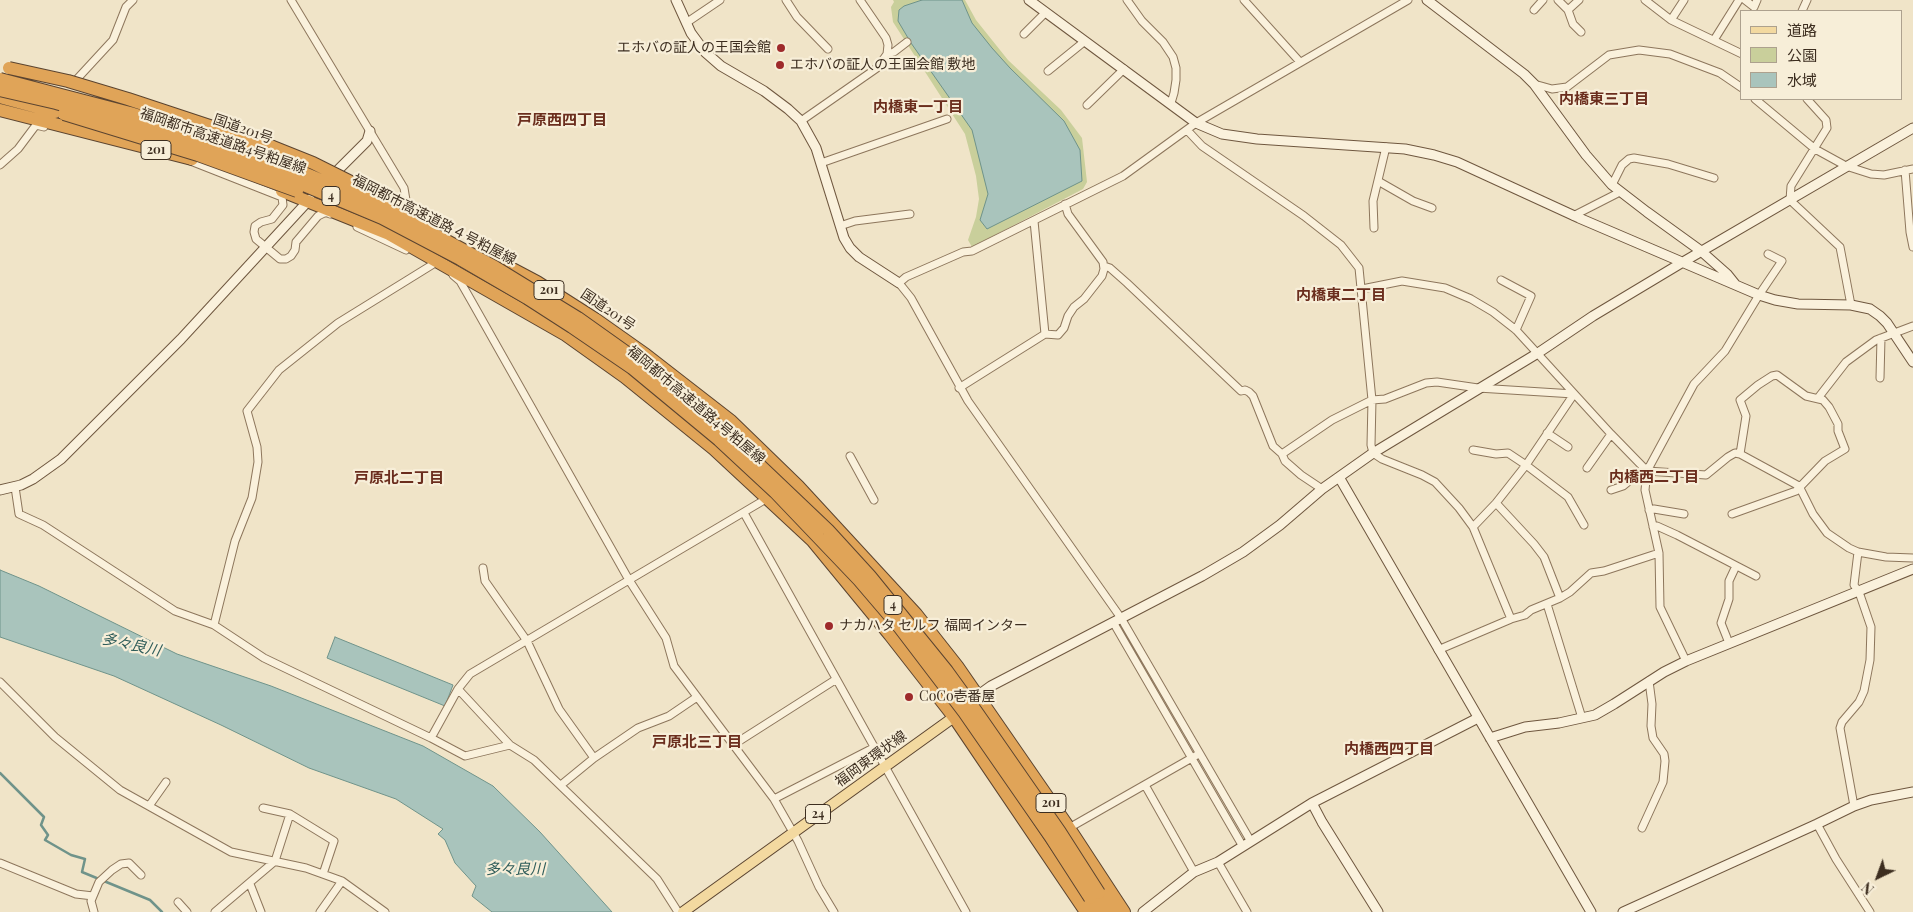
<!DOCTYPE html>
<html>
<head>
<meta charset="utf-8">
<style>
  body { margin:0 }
  #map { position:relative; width:1913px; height:912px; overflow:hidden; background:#f0e4c8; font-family:"Playfair Display","Noto Sans JP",serif }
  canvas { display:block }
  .legend { position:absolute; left:1740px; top:10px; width:162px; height:90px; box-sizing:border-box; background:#f7eed8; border:1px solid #ada18e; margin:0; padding:6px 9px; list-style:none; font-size:15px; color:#3d2e20 }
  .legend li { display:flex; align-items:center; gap:10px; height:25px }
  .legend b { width:25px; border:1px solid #ada18e }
  .north { position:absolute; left:1853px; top:852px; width:50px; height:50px; -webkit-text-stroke:4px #f7eed8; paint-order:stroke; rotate:222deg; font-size:14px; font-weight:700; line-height:20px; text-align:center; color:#3d2e20 }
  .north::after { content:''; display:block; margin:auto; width:18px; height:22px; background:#3d2e20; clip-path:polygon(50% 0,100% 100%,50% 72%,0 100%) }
</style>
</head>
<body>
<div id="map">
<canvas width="1913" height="912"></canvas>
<ul class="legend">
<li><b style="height:6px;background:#f3d9a0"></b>道路</li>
<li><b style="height:14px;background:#c9cf9b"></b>公園</li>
<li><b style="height:14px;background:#a9c4bc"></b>水域</li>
</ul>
<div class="north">N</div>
</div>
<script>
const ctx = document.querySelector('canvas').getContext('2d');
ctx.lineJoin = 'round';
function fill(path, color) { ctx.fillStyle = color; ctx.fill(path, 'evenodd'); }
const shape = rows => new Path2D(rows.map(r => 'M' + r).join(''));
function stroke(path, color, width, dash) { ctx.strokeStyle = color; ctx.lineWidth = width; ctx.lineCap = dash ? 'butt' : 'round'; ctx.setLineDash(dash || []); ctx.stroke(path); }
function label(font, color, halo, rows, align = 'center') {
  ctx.font = font + ' "Playfair Display","Noto Sans JP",serif'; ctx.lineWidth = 4.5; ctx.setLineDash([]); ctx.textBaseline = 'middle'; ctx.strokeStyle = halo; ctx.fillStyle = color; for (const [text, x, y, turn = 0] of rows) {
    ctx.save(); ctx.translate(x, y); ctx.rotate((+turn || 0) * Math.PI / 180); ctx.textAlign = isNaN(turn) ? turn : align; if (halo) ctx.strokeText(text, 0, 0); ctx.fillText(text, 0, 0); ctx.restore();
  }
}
fill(shape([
  [893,0,965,0,976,20,1008,60,1061,110,1082,138,1087,182,1083,189,972,247,968,240,976,217,979,199,976,176,965,134,893,22,891,7,894,2]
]), '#c9cf9b');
const water = shape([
  [922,0,962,0,972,23,992,48,1010,68,1064,121,1080,150,1082,181,987,229,980,220,988,194,972,130,911,43,898,21,899,10,904,6,922,0],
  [0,570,39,586,177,654,271,686,423,746,493,786,540,832,612,912,492,912,472,896,476,886,455,863,445,840,438,834,443,829,396,799,309,768,221,725,114,676,0,637,0,570],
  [335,637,453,685,445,706,327,658,335,637]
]);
fill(water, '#a9c4bc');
stroke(water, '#6f938a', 1);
stroke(shape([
  [0,773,44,817,41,825,48,835,45,840,71,855,85,859,82,872,150,900,162,912]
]), '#6f938a', 2.5);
const street = shape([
  [291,0,404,188,407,206],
  [786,0,797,17,828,49],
  [1127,0,1142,21,1163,42,1173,57,1176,68,1176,80,1174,93,1171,103],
  [1244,0,1300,62],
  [1558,0,1568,10],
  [1579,0,1568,10,1573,24,1581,32],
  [1645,0,1671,20,1742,54],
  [1745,0,1754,7,1757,0],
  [1534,10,1543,0],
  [1802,11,1807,0],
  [1671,20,1684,0],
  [686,23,720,0],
  [1024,34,1046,12],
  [1714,40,1739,0],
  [887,54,894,52,907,42],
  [1048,71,1085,41],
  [77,79,113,40,126,7,133,0],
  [1534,84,1552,89,1567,87,1609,55,1639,50,1670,54,1720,73,1742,88],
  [1755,99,1815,149,1846,166,1871,174,1884,175,1913,169],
  [1807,99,1826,120,1827,128,1791,186,1790,200,1840,247,1851,305],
  [1087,105,1124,69],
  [801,121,877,68,887,54,888,45,886,38,860,0],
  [1187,130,1202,146,1304,216,1341,245,1359,268,1372,400,1371,445,1373,453,1382,459,1422,475,1435,482,1459,508,1473,527,1511,619],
  [188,160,282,197,283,205,272,219,261,222,255,226,254,232,256,239,280,259,286,259,291,256,295,250,296,242,318,216,326,212,330,214],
  [821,163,947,119],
  [0,165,18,149,36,125,44,127],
  [1905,170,1910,232,1913,247],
  [1378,181,1413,201,1432,208],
  [1612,185,1622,165,1629,159,1634,158,1668,164,1714,178],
  [1573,216,1620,192],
  [840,226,855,221,910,214],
  [357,227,406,250],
  [1374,228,1373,201,1386,147],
  [1104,266,1110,268,1127,283,1241,391,1245,390,1249,392,1253,396,1273,446,1282,454],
  [453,275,460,281,472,302,629,580,666,638,674,666,774,799,798,841,819,887,834,912],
  [1501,280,1531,296,1516,330],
  [1362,289,1402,281,1445,288,1471,299,1493,312,1516,330,1611,434,1647,471,1706,475,1728,457,1735,453,1740,454,1799,486,1813,514,1827,533,1849,548,1858,552,1886,557,1913,558],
  [1045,334,1058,335,1064,328,1068,316,1074,307,1084,299,1102,276,1104,269,1103,262,1068,214,1065,204],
  [1880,378,1881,338],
  [959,388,1045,334,1034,221],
  [1818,398,1846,362,1876,340,1913,326],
  [1547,433,1568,447],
  [1473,450,1496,454,1508,453,1526,465,1568,497,1584,525],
  [850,456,874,500],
  [1587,468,1611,434],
  [15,487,19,514,43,525,175,611,214,625,264,658,431,738,465,756,510,745],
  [1322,489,1301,475,1285,461,1282,454,1332,420,1372,400,1385,399,1426,383,1437,382,1478,388,1574,394],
  [1611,490,1623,486,1645,468],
  [1496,503,1534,544,1544,557,1560,598],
  [1649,510,1654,509,1684,514],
  [744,513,966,912],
  [1732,514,1796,491,1825,461,1845,449,1838,431,1838,424,1829,407,1823,400,1806,396,1777,375,1772,376,1758,385,1740,400,1746,416,1740,454],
  [1473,527,1496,503,1526,465,1574,394],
  [1653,527,1657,526,1677,535,1756,576],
  [483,568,485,581,527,641,559,709,594,758],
  [1547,604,1582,718],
  [1113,622,1242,845],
  [214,625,235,541,252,498,258,462,257,447,247,411,279,370,338,323,435,263],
  [1729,643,1721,623,1729,599,1729,581,1736,566],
  [1438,650,1511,619,1525,615,1531,610,1560,598,1570,592,1591,573,1604,571,1659,553],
  [1686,661,1660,607,1659,553,1645,490,1647,471,1694,384,1725,351,1759,295,1782,261,1768,254],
  [0,682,55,737,120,790,231,852,306,868,342,881,385,912],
  [431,738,458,689],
  [733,745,835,680],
  [561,785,594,758,638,728,669,716,697,697],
  [1145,785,1194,872],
  [774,799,875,747],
  [149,806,166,782],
  [1854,806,1840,728,1842,722,1859,702,1864,691,1870,660,1871,627,1859,592,1854,585,1858,552],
  [263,808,290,814,334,841,323,874],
  [1817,824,1836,859,1870,912],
  [1069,828,1197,755],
  [1642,828,1663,782,1665,761,1664,754,1653,738,1651,726,1652,704,1649,681],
  [1250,840,1121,618,968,401,911,298,899,283,906,277,963,252,972,251,1123,176,1196,123,1408,0],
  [1218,862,1247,912],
  [0,863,76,894,93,896],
  [250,884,261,912],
  [178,902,187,912],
  [94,912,91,901,99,882,112,870,121,864,129,863,141,875],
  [215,912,275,861,290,814],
  [320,912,342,881],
  [678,912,657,879,534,760,510,745,458,689,470,674,766,499]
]);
const secondary = shape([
  [676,0,691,33,705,52,721,66,764,91,788,109,801,121,816,148,844,238,850,248,859,257,899,283],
  [1029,0,1196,123,1222,134,1257,139,1405,149,1434,155,1457,162,1579,218,1759,295,1775,300,1798,304,1851,305,1870,309,1880,316,1887,323,1913,362],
  [1427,0,1524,74,1534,84,1586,155,1612,185,1647,212,1701,251,1727,274,1735,284],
  [331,177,367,141,370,131],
  [1339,477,1591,912],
  [0,490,21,485,33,479,61,459,181,339,310,199],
  [973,699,991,686,1202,576,1243,552,1280,525,1322,489,1373,453,1538,353,1593,316,1683,262,1913,128],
  [1490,738,1525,727,1559,723,1595,715,1614,704,1664,672,1686,661,1913,569],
  [1312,803,1322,822,1378,912],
  [1143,912,1194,872,1218,862,1312,803,1478,718],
  [1623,912,1817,824,1854,806,1871,800,1913,792]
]);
const primary = shape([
  [683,912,954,717]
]);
const highway = shape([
  [0,97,55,112],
  [0,110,192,159],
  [282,191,389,234,566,335,625,377,714,449,812,540,890,635,954,717,1086,912],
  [486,255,537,282,595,319,646,355,731,421,798,486,916,614,957,666,1069,828,1124,912],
  [1099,893,1111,912],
  [1090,898,1099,912]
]);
stroke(street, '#8d765c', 9);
stroke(secondary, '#6f573f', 11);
stroke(primary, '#5b4430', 12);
stroke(highway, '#5b4430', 14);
stroke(street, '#faf1dc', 7);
stroke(secondary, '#faf1dc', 9);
stroke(primary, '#f3d9a0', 10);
stroke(highway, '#e0a458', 12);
const highwayBridge = shape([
  [9,68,68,81,128,99,273,147,313,163,395,204],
  [0,79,130,113,195,133,278,162,342,189,395,213,495,267,578,318,637,360,725,432,828,530,870,576,947,671,976,711,1060,832,1099,893],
  [0,90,56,103,173,137,256,165,382,218,460,259,527,298,572,327,632,368,719,440,775,492,859,580,900,628,964,712,1050,836,1090,898],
  [64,114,198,155,297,191]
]);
stroke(highwayBridge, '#5b4430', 14, []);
stroke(highwayBridge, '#e0a458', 12);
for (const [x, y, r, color] of [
  [781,48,5,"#9e2a2b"],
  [780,65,5,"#9e2a2b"],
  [829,626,5,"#9e2a2b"],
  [909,697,5,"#9e2a2b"]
]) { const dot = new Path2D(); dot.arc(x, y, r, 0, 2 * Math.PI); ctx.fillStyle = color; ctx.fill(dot); stroke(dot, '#f7eed8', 2); }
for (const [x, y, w] of [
  [156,150,30],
  [331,196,18],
  [549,290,30],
  [893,605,18],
  [1051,803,30],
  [818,814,25]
]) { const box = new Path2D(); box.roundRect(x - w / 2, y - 9.5, w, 19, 4); ctx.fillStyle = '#f7eed8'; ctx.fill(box); stroke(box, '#3d2e20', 1); }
label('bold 12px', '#3d2e20', null, [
  ["201",156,150],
  ["4",331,196],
  ["201",549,290],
  ["4",893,605],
  ["201",1051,803],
  ["24",818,814]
]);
label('14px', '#3d2e20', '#f7eed8', [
  ["エホバの証人の王国会館",771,48,"right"],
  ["エホバの証人の王国会館 敷地",790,65],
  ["ナカハタ セルフ 福岡インター",839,626],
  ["CoCo壱番屋",919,697]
], 'left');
label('14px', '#3d2e20', '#f7eed8', [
  ["国道201号",243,129,19],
  ["福岡都市高速道路4号粕屋線",223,141,19],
  ["福岡都市高速道路４号粕屋線",434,220,27],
  ["国道201号",608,310,34],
  ["福岡都市高速道路4号粕屋線",696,405,40],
  ["福岡東環状線",871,759,-36]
]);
label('bold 15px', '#6b2e1e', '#f7eed8', [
  ["内橋東三丁目",1604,99],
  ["内橋東一丁目",918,107],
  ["戸原西四丁目",562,120],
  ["内橋東二丁目",1341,295],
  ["内橋西二丁目",1654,477],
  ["戸原北二丁目",399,478],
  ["戸原北三丁目",697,742],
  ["内橋西四丁目",1389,749]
]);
label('italic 15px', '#2f5d5a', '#f7eed8', [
  ["多々良川",131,645,12],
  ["多々良川",515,869]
]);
</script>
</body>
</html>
